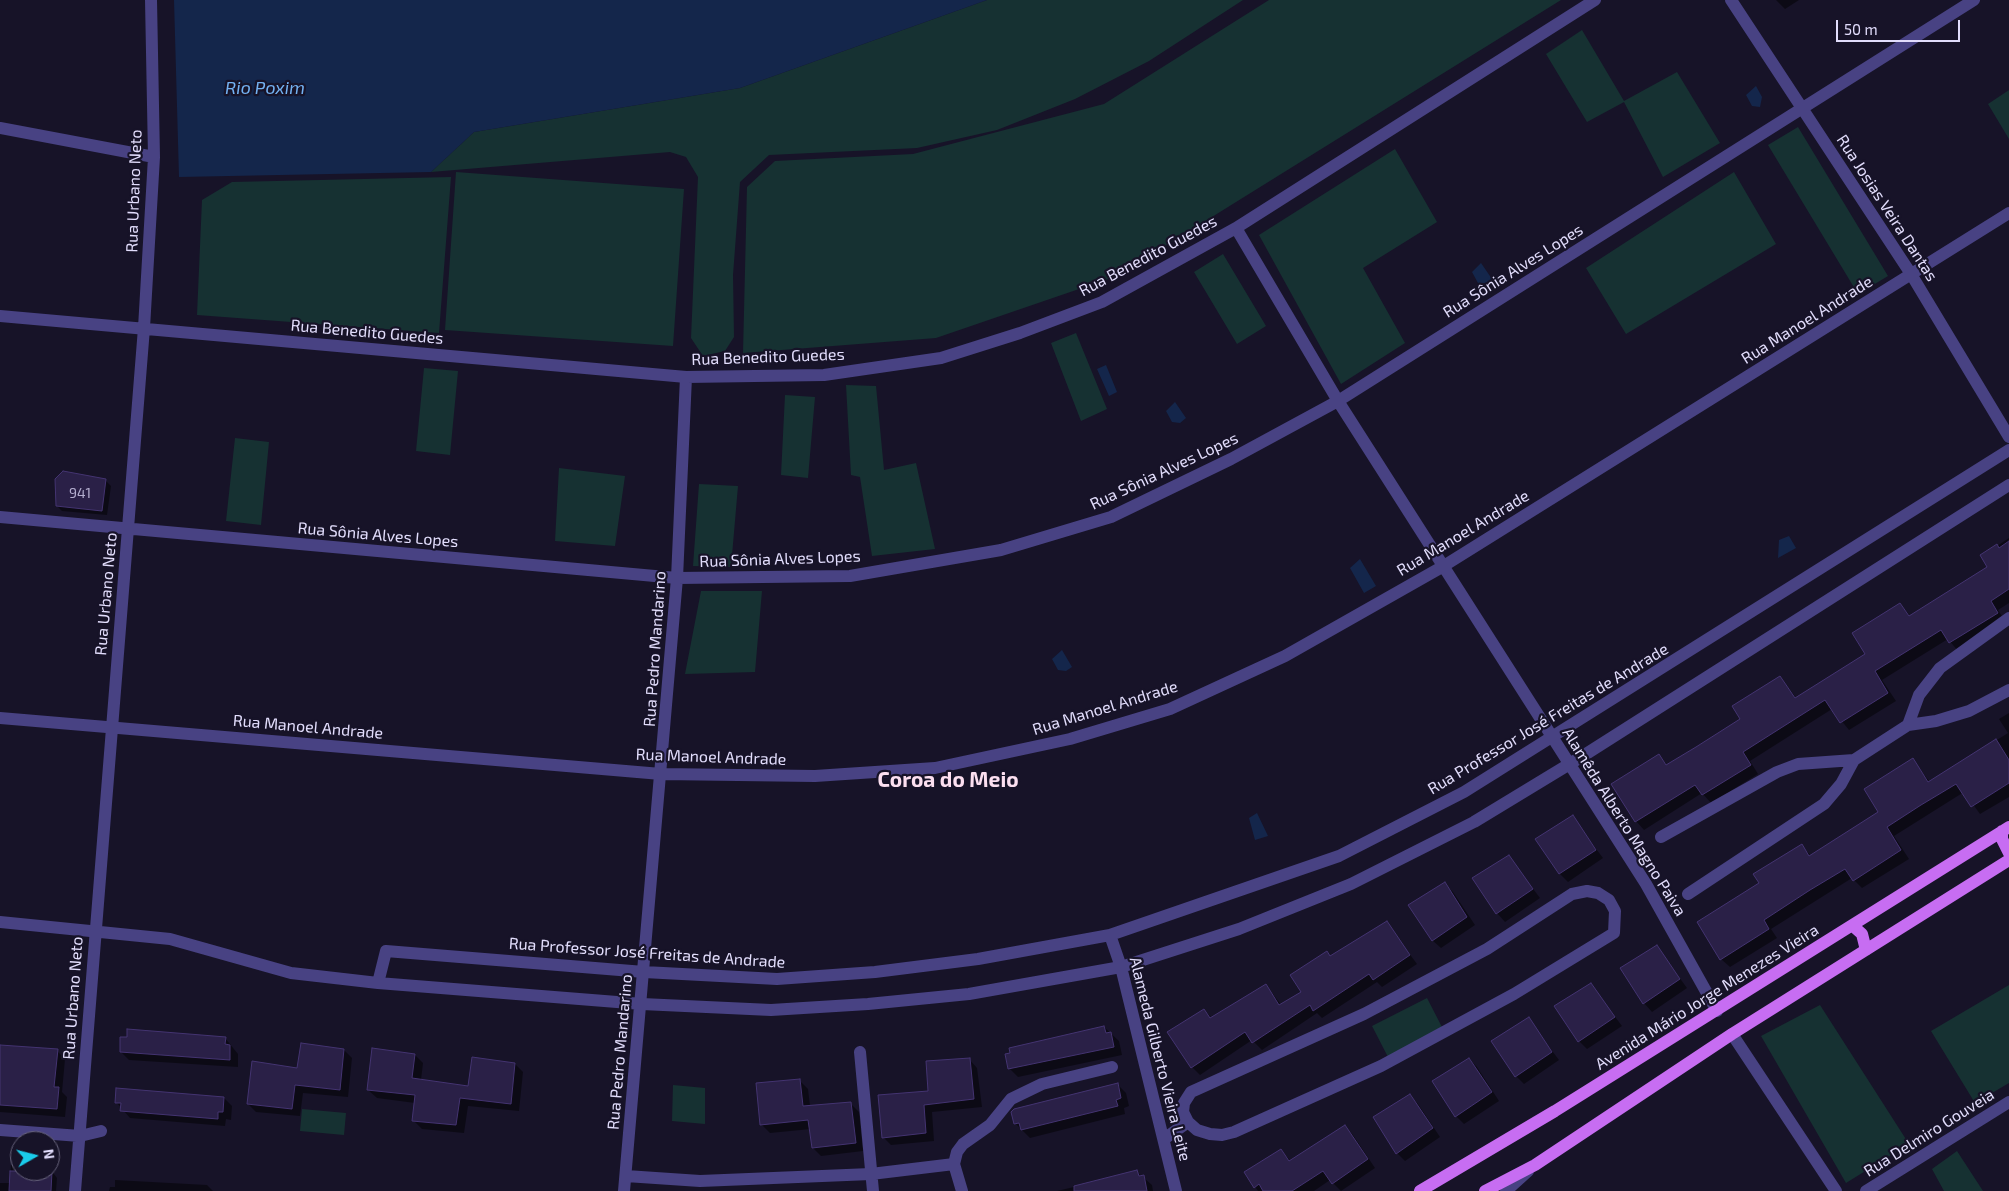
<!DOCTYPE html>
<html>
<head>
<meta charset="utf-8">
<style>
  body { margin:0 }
  #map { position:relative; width:2009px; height:1191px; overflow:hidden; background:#171328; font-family:"Exo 2",sans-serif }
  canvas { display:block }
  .north { position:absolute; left:10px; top:1131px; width:50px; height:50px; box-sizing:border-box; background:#171328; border:1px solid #68647d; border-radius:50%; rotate:82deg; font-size:14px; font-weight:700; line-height:20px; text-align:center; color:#e2ddfc }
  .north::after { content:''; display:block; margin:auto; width:18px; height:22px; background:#1acceb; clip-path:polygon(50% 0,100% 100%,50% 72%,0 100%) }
  .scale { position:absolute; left:1836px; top:20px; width:124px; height:22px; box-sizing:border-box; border:2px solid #e2ddfc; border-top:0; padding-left:6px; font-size:15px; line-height:18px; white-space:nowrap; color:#e2ddfc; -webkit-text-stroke:4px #171328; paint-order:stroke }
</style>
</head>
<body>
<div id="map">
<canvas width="2009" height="1191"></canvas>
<div class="north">N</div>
<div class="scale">50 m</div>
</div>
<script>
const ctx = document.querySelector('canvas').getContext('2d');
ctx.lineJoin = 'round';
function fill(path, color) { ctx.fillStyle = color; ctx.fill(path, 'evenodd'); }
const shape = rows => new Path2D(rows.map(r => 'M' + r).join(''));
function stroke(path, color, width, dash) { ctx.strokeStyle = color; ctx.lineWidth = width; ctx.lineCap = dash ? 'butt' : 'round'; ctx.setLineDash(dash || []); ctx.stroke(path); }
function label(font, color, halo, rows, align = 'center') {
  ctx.font = font + ' "Exo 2",sans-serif'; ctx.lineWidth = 4.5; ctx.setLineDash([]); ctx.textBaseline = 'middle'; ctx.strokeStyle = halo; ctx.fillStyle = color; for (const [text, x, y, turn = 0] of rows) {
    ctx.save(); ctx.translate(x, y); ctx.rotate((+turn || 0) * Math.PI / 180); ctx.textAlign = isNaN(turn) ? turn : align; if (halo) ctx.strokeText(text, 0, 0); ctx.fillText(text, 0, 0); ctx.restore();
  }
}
fill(shape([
  [987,0,1243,0,1149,61,1075,99,997,130,917,148,769,155,740,182,733,275,734,337,725,351,703,356,691,338,698,177,686,157,670,152,431,172,474,132,740,88],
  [1269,0,1561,0,1117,276,936,338,743,353,747,187,775,161,913,154,1104,104],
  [1582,30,1624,101,1677,72,1720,143,1663,177,1624,102,1587,122,1546,54],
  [2009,90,2009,139,1988,104],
  [1798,127,1888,276,1858,294,1768,145],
  [1395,149,1437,222,1363,268,1405,343,1341,384,1259,235],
  [456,172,684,189,673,346,445,330],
  [1734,172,1776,244,1626,334,1586,268],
  [451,177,439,333,197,315,202,200,232,182],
  [1223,254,1266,326,1237,344,1194,272],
  [1076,333,1107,409,1081,421,1051,343],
  [424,368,458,371,450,455,416,451],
  [846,385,876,386,884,470,916,463,935,549,872,556,860,477,851,475],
  [785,395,815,397,808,478,781,475],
  [235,438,269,442,261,525,226,521],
  [559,468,625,476,615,546,555,541],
  [699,484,738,486,731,567,693,566],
  [701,591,762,591,755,672,685,674],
  [2009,985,2009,1083,1975,1103,1931,1031],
  [1427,998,1443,1029,1388,1057,1372,1026],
  [1820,1005,1909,1144,1846,1183,1761,1036],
  [673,1085,705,1088,705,1124,672,1121],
  [302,1109,346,1113,344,1135,300,1131],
  [1957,1151,1983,1191,1944,1191,1932,1169]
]), '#163132');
fill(shape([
  [174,0,987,0,740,88,474,132,431,172,179,177],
  [1756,86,1762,97,1760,107,1752,106,1746,95],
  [1481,263,1492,279,1486,283,1478,283,1472,272],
  [1106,365,1117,392,1109,396,1097,369],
  [1175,402,1186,418,1180,423,1172,422,1166,411],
  [1789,536,1796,548,1778,558,1779,540],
  [1360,559,1376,586,1364,593,1350,568],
  [1062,650,1072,667,1066,671,1058,670,1052,659],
  [1257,813,1268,836,1255,840,1249,818]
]), '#14264b');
fill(shape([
  [1776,0,1799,0,1785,9],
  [105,480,111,486,107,515,62,511,57,506],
  [2009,538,2009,603,1998,610,2005,621,1958,651,1948,639,1882,680,1896,701,1849,730,1832,709,1750,761,1758,774,1711,803,1702,793,1644,830,1636,821,1659,756,1668,766,1742,719,1780,677,1797,699,1867,655,1900,604,1911,617,1989,567,1982,556],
  [2009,713,2009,797,1980,814,1964,792,1894,836,1909,859,1862,888,1852,878,1771,929,1777,938,1730,967,1721,959,1760,883,1801,845,1811,856,1880,812,1912,760,1930,782,2008,733,1999,719],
  [1572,817,1603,858,1568,882,1560,874,1537,839],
  [1509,857,1540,898,1505,922,1497,913,1474,879],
  [1445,884,1453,892,1475,925,1441,948,1432,940],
  [1386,922,1417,964,1382,987,1377,982,1322,1018,1317,1013,1262,1050,1252,1040,1200,1075,1192,1067,1204,1010,1212,1018,1266,985,1282,1006,1303,993,1331,957],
  [1657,947,1687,988,1652,1012,1644,1003,1621,968],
  [1591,985,1622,1026,1587,1049,1579,1041],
  [1528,1019,1559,1060,1524,1084,1516,1076],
  [1104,1027,1119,1041,1122,1055,1018,1077,1010,1069,1012,1054],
  [225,1038,238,1054,238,1067,129,1060,121,1052],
  [0,1046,57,1051,65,1059,62,1092,67,1097,65,1117,0,1112],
  [344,1050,352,1058,348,1097,303,1093,300,1116,256,1112,248,1104,298,1069],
  [415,1055,423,1063,421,1080,469,1087,515,1064,523,1072,519,1111,468,1106,464,1133,422,1129,413,1120,415,1103,377,1098,368,1090],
  [969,1059,977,1068,982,1107,932,1112,934,1141,891,1145,883,1137,930,1092],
  [1469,1059,1477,1067,1499,1101,1464,1124,1456,1116],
  [800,1081,808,1089,810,1106,850,1103,859,1112,863,1151,821,1156,813,1148,811,1129,770,1133,762,1125],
  [1118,1085,1126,1093,1129,1106,1124,1108,1125,1114,1030,1138,1015,1123],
  [1410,1096,1418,1104,1440,1137,1405,1161,1397,1153],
  [224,1098,232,1106,231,1120,226,1119,225,1126,130,1118,117,1103],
  [1345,1126,1353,1135,1375,1168,1341,1191,1330,1180,1314,1191,1258,1191,1246,1173,1281,1151,1291,1161],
  [11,1165,20,1165,20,1171,50,1171,50,1169,57,1178,56,1191,0,1191,0,1183,10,1183],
  [1137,1172,1152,1185,1153,1191,1057,1191],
  [115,1180,207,1185,213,1191,109,1191,110,1187,115,1187]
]), '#0007');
const building = shape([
  [63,471,106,479,102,511,56,506,55,479,63,471],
  [2009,541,2009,589,1991,601,1998,613,1949,643,1941,630,1875,671,1888,693,1840,723,1825,700,1743,752,1751,765,1702,795,1695,785,1635,822,1611,784,1659,754,1666,765,1696,747,1740,719,1732,706,1780,676,1795,698,1865,654,1852,633,1900,603,1909,616,1987,567,1980,555,1997,544,1999,548,2009,541],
  [1996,739,2009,760,2009,783,1971,807,1956,784,1921,805,1887,827,1901,850,1853,881,1845,869,1810,890,1764,920,1769,929,1720,960,1697,922,1759,883,1753,874,1802,844,1809,856,1878,812,1864,789,1913,758,1928,782,1996,739],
  [1573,815,1596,850,1559,874,1535,839,1573,815],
  [1509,855,1533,889,1496,914,1472,878,1509,855],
  [1445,882,1467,917,1432,941,1408,905,1445,882],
  [1387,921,1410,955,1373,980,1369,974,1313,1011,1310,1005,1252,1043,1245,1032,1191,1068,1167,1032,1204,1009,1210,1018,1266,984,1279,1005,1301,992,1290,975,1327,951,1330,956,1387,921],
  [1657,945,1680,979,1643,1004,1620,968,1657,945],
  [1591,983,1615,1017,1578,1042,1554,1006,1591,983],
  [1529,1017,1552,1052,1515,1077,1491,1041,1529,1017],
  [1104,1026,1106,1033,1111,1032,1114,1047,1008,1069,1005,1054,1010,1053,1009,1048,1104,1026],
  [127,1029,226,1037,225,1044,230,1045,230,1060,120,1052,120,1037,127,1037,127,1029],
  [301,1043,344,1049,340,1090,295,1085,292,1109,247,1104,252,1061,297,1068,301,1043],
  [0,1045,58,1049,54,1087,59,1087,57,1109,0,1105,0,1045],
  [372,1048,415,1054,412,1078,468,1086,472,1057,515,1063,511,1104,460,1098,456,1125,412,1121,415,1095,367,1090,372,1048],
  [970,1058,974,1099,924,1105,926,1133,882,1138,878,1095,928,1091,926,1061,970,1058],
  [1469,1058,1492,1092,1455,1117,1432,1081,1469,1058],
  [800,1079,803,1106,851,1102,856,1143,812,1148,808,1120,760,1125,756,1083,800,1079],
  [1118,1083,1121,1098,1116,1100,1118,1106,1021,1130,1019,1123,1014,1124,1011,1112,1014,1109,1118,1083],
  [116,1088,224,1097,223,1112,218,1112,218,1119,120,1111,121,1103,115,1103,116,1088],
  [1410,1094,1433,1128,1396,1154,1373,1117,1410,1094],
  [1345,1125,1368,1159,1332,1184,1323,1171,1292,1191,1263,1191,1259,1184,1254,1188,1244,1172,1281,1149,1289,1161,1345,1125],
  [1137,1170,1139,1176,1144,1175,1147,1191,1074,1191,1074,1186,1137,1170],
  [10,1171,52,1171,51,1191,9,1191,10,1171]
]);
fill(building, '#2a2047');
stroke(building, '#443471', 1);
stroke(shape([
  [1731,0,1911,274,2009,437],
  [0,128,154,157],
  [1236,228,1338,401,1646,884,1717,1011],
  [0,316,686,377,824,375,941,358,1020,333,1102,302,1236,228,1595,0],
  [0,517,677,578,850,576,1001,550,1111,517,1231,459,1338,401,1974,0],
  [0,718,661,774,815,776,935,768,1070,739,1170,709,1285,656,1442,567,2009,213],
  [1908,725,1919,695,1940,668,2009,618],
  [1661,837,1777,772,1798,764,1854,760],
  [1587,891,1598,893,1609,900,1615,911,1614,933,1514,994,1381,1066,1234,1132,1222,1135,1210,1134,1197,1130,1188,1122,1183,1112,1184,1103,1191,1092,1364,1014,1487,949,1572,894,1587,891],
  [1688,894,1824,804,1841,784,1854,760,1908,725,1936,721,1969,711,2009,690],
  [0,922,170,939,291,973,378,983,642,1004,771,1010,868,1004,969,994,1121,967,1239,929,1351,884,1474,822,1586,754,2009,485],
  [1110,935,1121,967,1176,1191],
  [378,983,386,951,644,972,777,979,875,972,978,959,1110,935,1339,856,1464,792,2009,450],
  [1732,1034,1836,1191],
  [860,1052,873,1191],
  [0,1130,80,1136,101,1131],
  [1164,1139,1188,1122],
  [626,1176,700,1181,871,1174,954,1164],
  [75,1191,144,328,154,157,151,0],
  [624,1191,677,578,686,377],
  [962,1191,954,1164,957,1152,963,1144,990,1125,1011,1099,1042,1084,1112,1067],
  [1506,1191,1528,1171],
  [1866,1191,2009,1102]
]), '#484283', 12);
stroke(shape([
  [2002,831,2002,839,2009,853],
  [1853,926,1862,934,1866,950],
  [1420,1191,1555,1111,2009,827],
  [1485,1191,1535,1165,1732,1034,2009,860]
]), '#c76df2', 12);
label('14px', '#b4aecf', null, [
  ["941",80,493]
]);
label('16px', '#e2ddfc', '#171328', [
  ["Rua Urbano Neto",134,191,-88],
  ["Rua Josias Veira Dantas",1887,208,57],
  ["Rua Benedito Guedes",1148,256,-28],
  ["Rua Sônia Alves Lopes",1513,271,-32],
  ["Rua Manoel Andrade",1807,320,-32],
  ["Rua Benedito Guedes",367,332,5],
  ["Rua Benedito Guedes",768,357,-2],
  ["Rua Sônia Alves Lopes",1164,471,-25],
  ["Rua Manoel Andrade",1463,533,-31],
  ["Rua Sônia Alves Lopes",378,535,5],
  ["Rua Sônia Alves Lopes",780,559,-2],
  ["Rua Urbano Neto",106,594,-85],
  ["Rua Pedro Mandarino",655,649,-86],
  ["Rua Manoel Andrade",1105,708,-17],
  ["Rua Professor José Freitas de Andrade",1548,719,-31],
  ["Rua Manoel Andrade",308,727,5],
  ["Rua Manoel Andrade",711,757,2],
  ["Alamêda Alberto Magno Paiva",1624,822,58],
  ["Rua Professor José Freitas de Andrade",647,953,4],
  ["Avenida Mário Jorge Menezes Vieira",1707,997,-32],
  ["Rua Urbano Neto",73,998,-86],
  ["Rua Pedro Mandarino",620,1052,-85],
  ["Alameda Gilberto Vieira Leite",1160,1059,76],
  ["Rua Delmiro Gouveia",1929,1133,-32]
]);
label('italic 18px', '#74b2f3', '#171328', [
  ["Rio Poxim",265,88]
]);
label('bold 21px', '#fcdff0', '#171328', [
  ["Coroa do Meio",948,780]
]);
</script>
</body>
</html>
